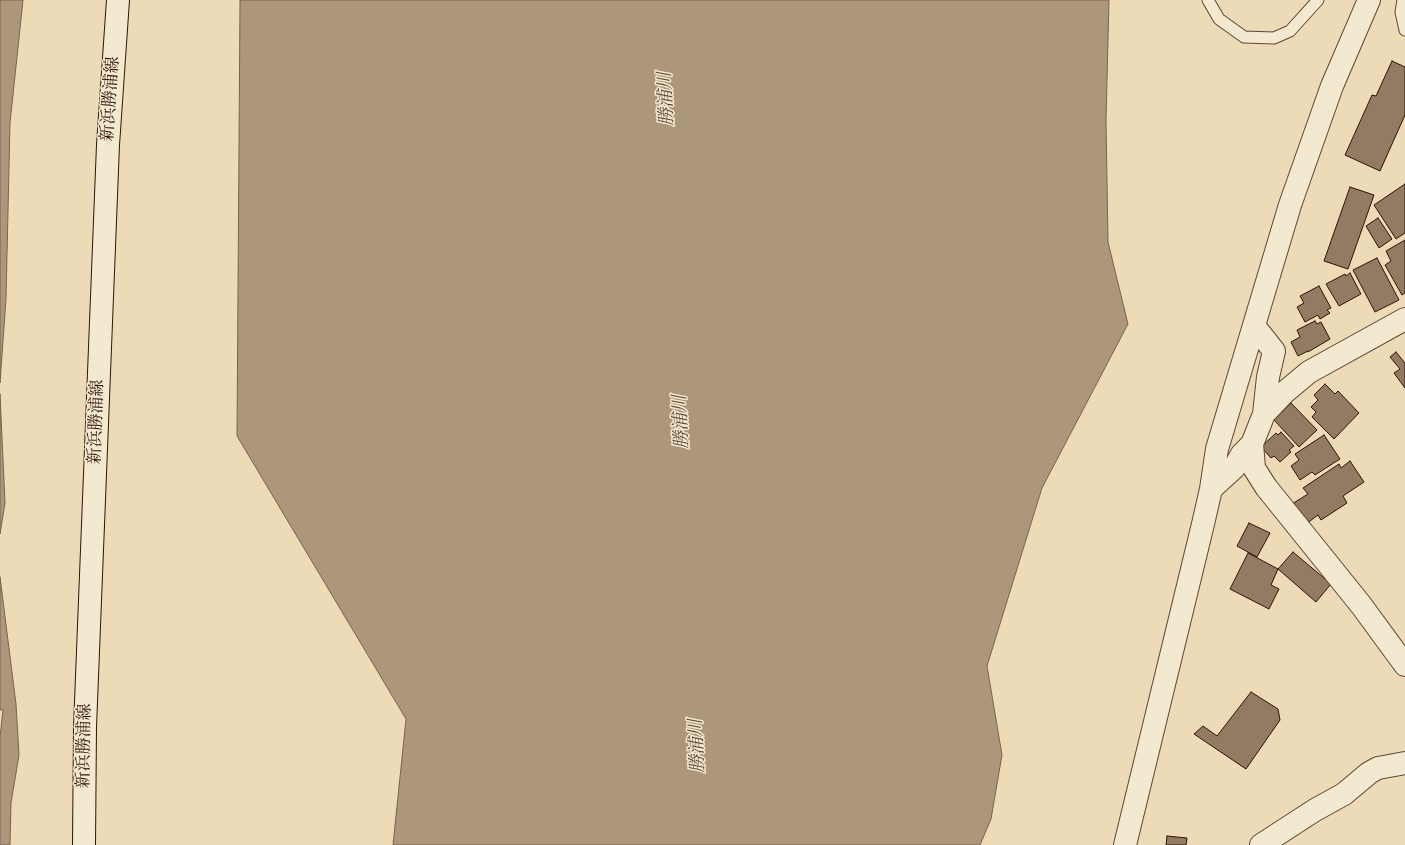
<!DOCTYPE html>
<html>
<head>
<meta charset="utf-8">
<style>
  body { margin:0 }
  canvas { display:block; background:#eddbb7 }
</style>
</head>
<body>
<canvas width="1405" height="845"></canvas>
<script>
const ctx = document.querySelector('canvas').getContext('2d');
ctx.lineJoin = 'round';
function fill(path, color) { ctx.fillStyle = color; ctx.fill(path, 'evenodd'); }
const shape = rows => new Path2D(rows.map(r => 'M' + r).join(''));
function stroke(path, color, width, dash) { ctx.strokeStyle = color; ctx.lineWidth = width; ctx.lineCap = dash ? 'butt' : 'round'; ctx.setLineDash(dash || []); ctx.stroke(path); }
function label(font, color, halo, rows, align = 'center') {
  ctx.font = font + ' Cardo,"Noto Serif JP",serif'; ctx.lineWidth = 3; ctx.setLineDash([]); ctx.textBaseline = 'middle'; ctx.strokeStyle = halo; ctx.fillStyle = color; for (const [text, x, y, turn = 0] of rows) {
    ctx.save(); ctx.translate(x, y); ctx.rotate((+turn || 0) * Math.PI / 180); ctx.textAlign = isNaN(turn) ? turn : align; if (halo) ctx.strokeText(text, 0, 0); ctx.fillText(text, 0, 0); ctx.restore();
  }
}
const water = shape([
  [0,0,23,0,10,123,6,299,0,383,0,0],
  [240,0,1109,0,1106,120,1108,242,1128,324,1042,488,987,666,1002,755,991,819,980,845,393,845,406,719,237,436,240,0],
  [0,394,5,503,0,534,0,394],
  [0,577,16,704,19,755,11,803,10,845,0,845,0,737,3,710,0,710,0,577]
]);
fill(water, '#ac977b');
stroke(water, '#7a634c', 1);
const building = shape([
  [1392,61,1405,67,1405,115,1380,171,1345,155,1372,95,1376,96,1392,61],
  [1405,184,1405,233,1396,239,1374,205,1405,184],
  [1350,187,1374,195,1348,269,1324,261,1350,187],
  [1378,218,1392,239,1379,248,1366,226,1378,218],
  [1405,240,1405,293,1402,295,1385,265,1391,261,1386,251,1405,240],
  [1377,258,1399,300,1375,312,1353,270,1377,258],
  [1350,273,1361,294,1339,306,1326,284,1345,274,1346,276,1350,273],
  [1319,286,1331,308,1327,310,1330,313,1320,319,1318,315,1305,322,1297,307,1304,303,1300,296,1319,286],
  [1315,321,1317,324,1321,322,1330,339,1308,352,1308,351,1298,356,1291,342,1300,337,1297,330,1315,321],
  [1396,352,1405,363,1405,388,1394,373,1400,369,1390,357,1396,352],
  [1325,384,1335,394,1338,391,1359,413,1334,439,1312,417,1316,412,1311,407,1318,400,1314,395,1325,384],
  [1291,403,1317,430,1299,447,1274,420,1291,403],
  [1281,432,1294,446,1289,450,1291,452,1280,462,1274,456,1271,458,1261,447,1276,433,1278,435,1281,432],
  [1324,435,1340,459,1315,475,1312,472,1300,480,1291,466,1299,460,1295,454,1324,435],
  [1350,461,1364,482,1343,496,1347,503,1321,520,1318,515,1306,524,1292,504,1308,494,1303,488,1339,464,1341,468,1350,461],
  [1249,523,1270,533,1257,557,1237,546,1249,523],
  [1293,552,1331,584,1316,602,1278,569,1293,552],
  [1248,553,1278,569,1271,585,1279,589,1269,609,1230,589,1248,553],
  [1251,692,1278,709,1280,720,1246,769,1194,734,1203,726,1217,736,1251,692],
  [1167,836,1187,838,1186,845,1166,845,1167,836]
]);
fill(building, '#927b62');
stroke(building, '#2f1406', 1);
const service = shape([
  [1208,0,1219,19,1244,37,1274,38,1290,31,1318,0],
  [1403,0,1401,12,1405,30]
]);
const minor = shape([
  [1255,327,1274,351,1268,377,1264,414,1252,444,1254,468,1266,487,1361,605,1405,665],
  [1264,414,1285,392,1309,372,1405,319],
  [1211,489,1234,468,1242,454,1252,444],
  [1125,845,1203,524,1211,489,1217,449,1290,205,1332,86,1369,0],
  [1261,845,1315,810,1344,794,1369,773,1378,768,1405,763]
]);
const secondary = shape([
  [84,845,85,727,108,145,118,0]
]);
stroke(service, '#5e4632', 13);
stroke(minor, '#5e4632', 24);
stroke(secondary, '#2f1406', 24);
stroke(service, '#f3e8d0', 11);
stroke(minor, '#f3e8d0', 22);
stroke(secondary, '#f3e8d0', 22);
label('17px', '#2f1406', '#f3e8d0', [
  ["新浜勝浦線",111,99,-86],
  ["新浜勝浦線",97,422,-88],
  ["新浜勝浦線",85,746,-89]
]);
label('italic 18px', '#614835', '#f3e8d0', [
  ["勝浦川",667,99,-93],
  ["勝浦川",682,422,-93],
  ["勝浦川",698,746,-93]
]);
</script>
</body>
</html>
